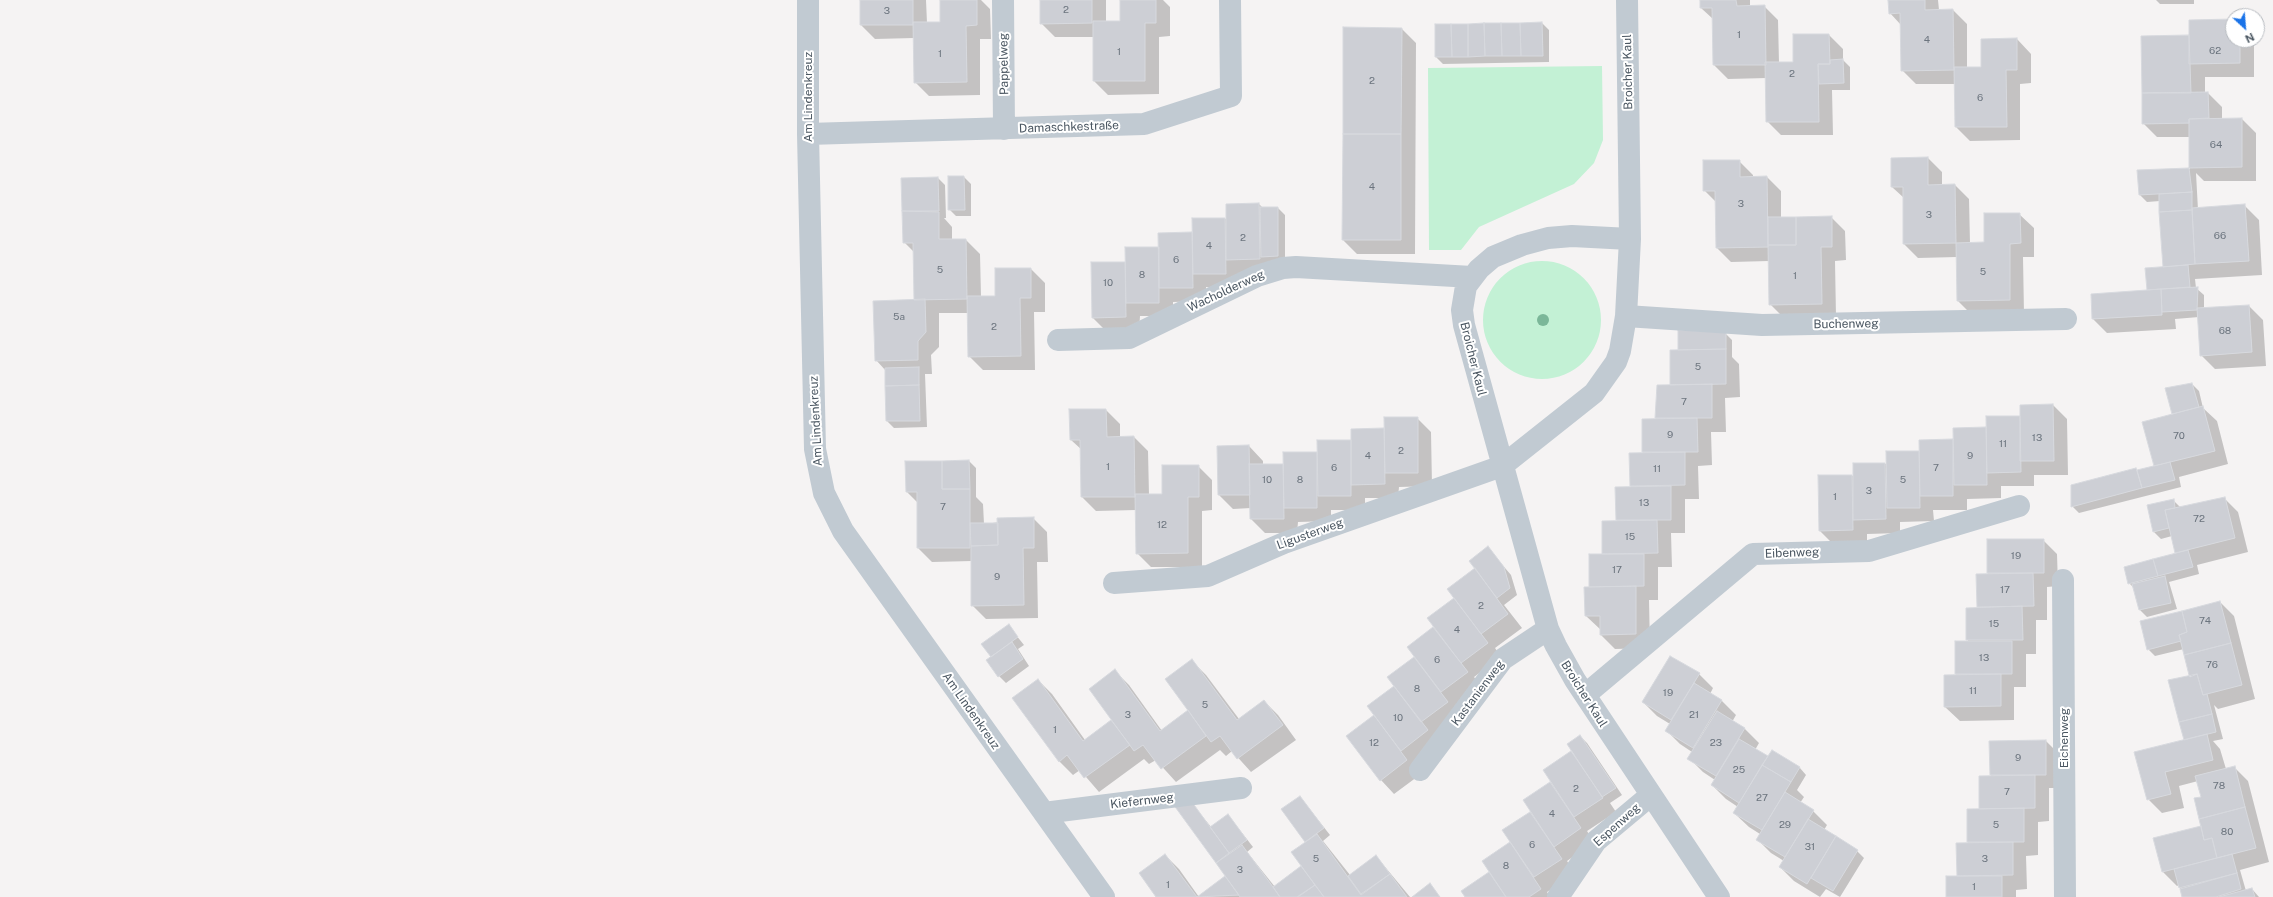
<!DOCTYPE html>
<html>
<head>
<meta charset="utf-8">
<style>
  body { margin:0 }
  #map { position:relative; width:2273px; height:897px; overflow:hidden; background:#f5f3f3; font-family:"Public Sans",sans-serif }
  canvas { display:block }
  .north { position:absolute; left:2225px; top:8px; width:40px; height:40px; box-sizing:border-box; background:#fff; border:1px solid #b7bbc0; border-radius:50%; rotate:154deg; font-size:11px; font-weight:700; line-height:16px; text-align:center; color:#4a5661 }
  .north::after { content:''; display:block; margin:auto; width:14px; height:18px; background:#1a73e8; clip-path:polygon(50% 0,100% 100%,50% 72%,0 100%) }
</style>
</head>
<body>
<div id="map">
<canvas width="2273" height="897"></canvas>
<div class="north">N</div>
</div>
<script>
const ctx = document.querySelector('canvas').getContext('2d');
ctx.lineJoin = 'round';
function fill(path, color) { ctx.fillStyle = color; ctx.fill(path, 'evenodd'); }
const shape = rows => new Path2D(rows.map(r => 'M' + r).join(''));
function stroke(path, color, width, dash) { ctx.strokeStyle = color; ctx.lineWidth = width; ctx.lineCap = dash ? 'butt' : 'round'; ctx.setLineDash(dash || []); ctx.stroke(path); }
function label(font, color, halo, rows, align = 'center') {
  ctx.font = font + ' "Public Sans",sans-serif'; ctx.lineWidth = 4; ctx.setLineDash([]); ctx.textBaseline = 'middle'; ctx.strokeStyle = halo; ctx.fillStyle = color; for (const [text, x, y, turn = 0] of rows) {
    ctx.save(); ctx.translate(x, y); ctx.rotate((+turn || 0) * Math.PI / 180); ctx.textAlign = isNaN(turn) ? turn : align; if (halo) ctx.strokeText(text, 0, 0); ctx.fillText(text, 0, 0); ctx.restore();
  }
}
fill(shape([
  [1602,66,1603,140,1594,163,1574,184,1479,227,1461,250,1429,250,1428,68],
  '1483 320a59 59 0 1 1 118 0a59 59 0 1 1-118 0Z'
]), '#c3f1d5');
fill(shape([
  [861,0,926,0,927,23,941,23,941,0,981,0,990,9,991,39,980,39,980,95,929,96,915,82,914,38,875,39,861,25],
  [1041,0,1106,0,1106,22,1121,22,1121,0,1163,0,1170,7,1170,36,1159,37,1159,94,1108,95,1094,81,1094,37,1055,37,1041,23],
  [1701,0,1750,0,1750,6,1764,6,1778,20,1779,63,1794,63,1794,35,1829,35,1843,49,1843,60,1850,67,1850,90,1832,90,1833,135,1781,135,1767,121,1767,78,1728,79,1714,65,1713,19,1701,8],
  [1889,0,1938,0,1939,10,1953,10,1967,24,1967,68,1982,68,2017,39,2031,54,2031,83,2020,84,2020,140,1970,141,1956,127,1955,84,1916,84,1902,70,1901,25,1890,13],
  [2156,0,2194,0,2194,4,2160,4],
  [2233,20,2233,40,2254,40,2254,77,2205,77,2205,93,2208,93,2222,107,2222,119,2242,119,2256,133,2256,181,2204,181,2196,173,2198,210,2245,206,2259,220,2262,275,2195,279,2196,288,2204,295,2204,309,2249,306,2263,320,2266,366,2215,369,2201,355,2199,317,2175,319,2176,329,2107,333,2093,319,2149,291,2164,267,2160,201,2147,202,2140,195,2138,171,2190,169,2190,137,2157,137,2143,123,2190,36],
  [1542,23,1549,30,1549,62,1443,64,1436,57],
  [1402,29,1416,43,1415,254,1357,254,1343,240],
  [1928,158,1942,172,1942,185,1955,185,1969,199,1970,243,1985,243,2019,214,2034,228,2034,257,2023,257,2024,314,1972,315,1958,301,1957,257,1918,258,1904,244,1904,198,1892,187],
  [1739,161,1753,175,1753,178,1767,177,1781,191,1781,218,1831,217,1845,231,1846,260,1835,261,1836,317,1784,318,1770,304,1769,261,1731,262,1717,248,1716,202,1704,190],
  [964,177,971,184,971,216,956,216,949,209],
  [938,178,945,185,946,218,944,218,952,227,952,240,966,240,980,254,981,297,996,297,1031,269,1045,283,1045,312,1034,312,1035,370,983,370,969,356,968,313,939,313,939,347,931,355,932,374,925,374,927,427,894,428,887,421,886,371,876,360,915,301,915,253,904,242,902,179],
  [1259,204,1263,208,1278,208,1285,215,1285,263,1240,287,1206,287,1206,301,1173,302,1173,316,1140,316,1139,331,1107,332,1093,318,1092,263,1126,262,1160,248,1159,234,1193,233,1193,219,1226,219],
  [1725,333,1732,340,1732,357,1739,364,1740,397,1725,398,1726,432,1711,432,1712,465,1698,466,1699,499,1685,499,1685,533,1671,533,1672,567,1658,567,1658,600,1649,600,1650,648,1615,649,1601,635,1601,630,1586,616,1590,588,1603,555,1603,522,1617,521,1616,488,1631,487,1630,454,1643,453,1643,420,1656,419,1658,386,1671,386,1679,350],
  [2192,384,2199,391,2203,408,2217,421,2228,464,2179,477,2181,487,2079,513,2072,506,2136,469,2138,471,2155,467,2174,415,2173,413],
  [2053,405,2067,419,2068,475,2034,475,2034,486,2001,486,2001,498,1967,499,1967,510,1933,510,1934,521,1900,522,1900,533,1867,534,1867,544,1834,545,1820,531,1819,476,1853,476,1854,464,1886,464,1887,452,1920,452,1920,441,1954,440,1954,429,1987,428],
  [1106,410,1120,424,1120,438,1134,437,1148,451,1149,495,1163,495,1198,466,1212,480,1212,510,1202,511,1202,567,1151,567,1137,553,1136,510,1096,511,1082,497,1082,450,1071,440],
  [1417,418,1431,432,1432,486,1399,487,1398,498,1365,498,1365,510,1331,510,1331,521,1298,522,1297,533,1265,533,1251,519,1251,508,1233,509,1219,495,1218,447,1249,446,1263,461,1263,465,1284,465,1284,453,1318,453,1352,441,1352,430,1385,429],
  [969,461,976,468,976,497,983,504,984,524,1033,518,1047,532,1048,562,1037,562,1038,618,986,619,972,605,972,561,932,562,918,548,918,503,907,492],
  [2224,498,2238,512,2248,552,2197,565,2199,574,2169,582,2177,609,2147,617,2140,610,2135,589,2129,583,2177,554,2172,536,2161,539,2154,532,2148,506,2173,500,2181,508],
  [1988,540,2043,540,2057,554,2058,586,2047,587,2047,620,2036,620,2036,654,2026,654,2026,687,2014,687,2014,720,1960,721,1945,707,1945,676,1956,675,1956,642,1968,641,1967,608,1978,608,1977,575,1988,574],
  [1488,548,1511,575,1517,595,1504,605,1522,628,1495,648,1501,657,1474,677,1481,686,1421,774,1394,794,1381,780,1375,715,1395,686,1389,677,1415,657,1408,647,1435,627],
  [2220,602,2234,616,2255,699,2218,709,2214,705,2223,739,2213,741,2220,749,2226,769,2234,767,2248,781,2269,862,2240,870,2246,891,2252,889,2259,897,2183,897,2179,885,2177,886,2163,872,2154,839,2202,826,2202,797,2198,781,2179,786,2184,808,2162,813,2148,799,2185,740,2191,677,2184,649,2155,656,2148,649],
  [1008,625,1024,645,1018,649,1029,666,1006,683,999,676,992,657],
  [1192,661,1206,675,1239,719,1264,701,1278,715,1296,740,1251,772,1232,751,1226,756,1220,750,1176,782,1156,760,1149,764,1144,759,1099,792,1080,770,1073,775,1059,761,1038,680,1052,694,1085,740,1113,720,1115,671,1129,685,1162,731,1189,711],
  [1699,674,1713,688,1710,694,1722,701,1736,715,1732,722,1745,729,1759,743,1755,750,1768,758,1772,752,1800,768,1806,775,1797,790,1804,797,1800,803,1813,811,1827,825,1824,830,1857,851,1864,858,1840,897,1826,889,1820,897,1794,881,1780,867,1784,861,1771,853,1757,839,1760,834,1749,827,1734,813,1738,807,1726,799,1712,785,1715,780,1703,772,1689,758,1692,752,1680,744,1666,730,1670,724,1657,716,1643,702],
  [1580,736,1587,743,1622,795,1610,803,1616,812,1587,831,1594,842,1567,861,1575,873,1547,892,1550,897,1466,897,1462,892,1491,872,1484,861,1511,843,1504,830,1531,812,1524,800,1552,782,1571,752,1575,756],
  [2046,741,2060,755,2060,788,2049,788,2049,821,2038,822,2038,855,2026,856,2027,889,2016,890,2016,897,1947,897,1958,877,1957,844,1968,843,1968,810,1980,810,1991,776,1990,742],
  [1300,797,1330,835,1323,841,1350,875,1376,856,1410,897,1157,897,1165,855,1179,869,1199,897,1227,877,1175,805,1191,803,1212,828,1228,815,1253,847,1247,852,1275,887,1305,870,1306,843,1282,810]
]), '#0003');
const building = shape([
  [860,0,913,0,913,25,860,25,860,0],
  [940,0,977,0,977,25,966,26,967,82,914,83,913,22,940,22,940,0],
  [1040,0,1092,0,1092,23,1040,24,1040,0],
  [1120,0,1156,0,1156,23,1145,23,1145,81,1093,81,1093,21,1120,21,1120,0],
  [1700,0,1736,0,1737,6,1765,5,1766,65,1713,65,1712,8,1700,8,1700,0],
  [1888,0,1925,0,1925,10,1953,9,1954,70,1901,71,1900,13,1889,14,1888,0],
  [2233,19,2233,40,2240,40,2240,63,2189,64,2189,20,2233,19],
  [1542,22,1543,56,1521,56,1520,23,1542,22],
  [1484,23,1485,56,1468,57,1468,24,1484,23],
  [1484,23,1501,23,1502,56,1485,56,1484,23],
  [1501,23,1520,23,1521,56,1502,56,1501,23],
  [1435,24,1451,24,1452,57,1435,57,1435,24],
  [1451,24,1468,24,1468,57,1452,57,1451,24],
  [1343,27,1402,28,1401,134,1343,134,1343,27],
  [1793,34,1829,34,1830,64,1818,64,1819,122,1766,122,1765,62,1793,62,1793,34],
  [2189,35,2191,93,2142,93,2141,36,2189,35],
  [2017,38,2017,70,2006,70,2007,127,1955,127,1954,67,1981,67,1981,39,2017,38],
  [1843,59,1844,83,1819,84,1818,64,1830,64,1830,60,1843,59],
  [2208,92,2209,118,2189,119,2189,123,2142,124,2142,93,2208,92],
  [2242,118,2242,167,2189,168,2189,119,2242,118],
  [1343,134,1401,134,1401,240,1342,240,1343,134],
  [1928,157,1928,185,1955,184,1956,243,1903,244,1903,187,1891,187,1891,158,1928,157],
  [1703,160,1740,160,1740,177,1767,176,1768,247,1716,248,1715,191,1703,191,1703,160],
  [2189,168,2192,192,2139,195,2137,170,2189,168],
  [948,176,964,176,965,210,948,210,948,176],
  [938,177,939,211,902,211,901,178,938,177],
  [2192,192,2192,210,2159,212,2159,194,2192,192],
  [1259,203,1260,259,1226,260,1226,204,1259,203],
  [2245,204,2249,261,2195,264,2192,208,2245,204],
  [1260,207,1278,207,1278,256,1261,257,1260,207],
  [2192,210,2195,264,2163,267,2159,212,2192,210],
  [902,211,939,212,939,239,966,239,967,299,914,300,913,243,903,243,902,211],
  [1984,213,2020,213,2021,243,2010,244,2010,300,1957,301,1956,243,1984,242,1984,213],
  [1832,216,1832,247,1821,247,1822,304,1769,305,1768,245,1796,245,1796,217,1832,216],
  [1768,217,1796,217,1796,245,1768,245,1768,217],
  [1192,218,1225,218,1226,274,1193,274,1192,218],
  [1192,232,1193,288,1159,288,1158,233,1192,232],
  [1125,247,1159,247,1159,303,1126,303,1125,247],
  [1091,262,1125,262,1126,317,1092,318,1091,262],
  [2188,265,2190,287,2147,290,2145,268,2188,265],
  [995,268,1031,268,1031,298,1020,298,1021,356,968,357,967,296,995,296,995,268],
  [2198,287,2197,310,2162,312,2161,289,2198,287],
  [2161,289,2162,315,2092,319,2091,294,2161,289],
  [925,299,926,332,918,341,918,360,875,361,873,301,925,299],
  [2249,305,2252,352,2200,356,2197,308,2249,305],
  [1678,330,1726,332,1726,349,1678,350,1678,330],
  [1726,349,1726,384,1670,385,1670,350,1726,349],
  [919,367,919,385,885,386,885,368,919,367],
  [2192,383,2199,407,2172,414,2165,388,2192,383],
  [1712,384,1712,418,1655,418,1657,385,1712,384],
  [919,385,920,421,886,421,885,386,919,385],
  [2053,404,2054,461,2020,461,2020,405,2053,404],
  [2203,406,2215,451,2154,466,2142,422,2203,406],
  [1069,409,1106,409,1107,437,1134,436,1135,497,1081,497,1080,440,1070,440,1069,409],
  [1986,416,2020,416,2021,472,1987,473,1986,416],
  [1384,417,1418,417,1418,473,1385,473,1384,417],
  [1697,418,1698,452,1642,452,1642,419,1697,418],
  [1986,427,1987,485,1954,485,1953,428,1986,427],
  [1384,428,1385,484,1351,485,1351,429,1384,428],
  [1953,439,1953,496,1920,496,1919,440,1953,439],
  [1317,440,1351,440,1351,496,1318,496,1317,440],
  [1249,445,1250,495,1218,495,1217,446,1249,445],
  [1886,451,1919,451,1920,508,1887,508,1886,451],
  [1283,452,1317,452,1317,508,1284,508,1283,452],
  [1685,452,1685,485,1630,486,1629,453,1685,452],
  [969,460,970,489,942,489,942,461,969,460],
  [905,461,942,461,942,489,970,489,970,548,917,548,917,492,906,492,905,461],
  [2170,462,2175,480,2142,488,2137,470,2170,462],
  [1853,463,1885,463,1886,519,1853,520,1853,463],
  [1249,464,1283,464,1284,519,1250,519,1249,464],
  [1162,465,1199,465,1199,497,1188,497,1188,553,1136,554,1135,494,1162,494,1162,465],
  [2136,468,2142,488,2071,507,2071,485,2136,468],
  [1818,475,1852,475,1853,530,1819,531,1818,475],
  [1671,486,1671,520,1616,520,1615,487,1671,486],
  [2225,497,2235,538,2175,553,2165,510,2225,497],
  [2174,499,2175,508,2165,510,2169,528,2153,532,2147,505,2174,499],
  [1034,517,1034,548,1023,548,1024,605,971,606,971,546,998,545,997,518,1034,517],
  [1657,520,1658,553,1602,554,1602,521,1657,520],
  [970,523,998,523,998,545,971,546,970,523],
  [1987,539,2044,539,2044,573,1987,573,1987,539],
  [1488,546,1504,567,1510,588,1497,598,1469,561,1488,546],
  [2188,550,2193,567,2158,576,2153,559,2188,550],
  [1589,554,1644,554,1644,586,1589,587,1589,554],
  [2153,559,2158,576,2128,584,2124,567,2153,559],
  [1475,568,1508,614,1481,634,1447,589,1475,568],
  [2033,573,2034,606,1977,607,1976,574,2033,573],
  [2165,576,2171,603,2139,610,2132,584,2165,576],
  [1636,586,1636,634,1600,635,1600,616,1585,616,1584,587,1636,586],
  [1454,598,1488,643,1461,663,1427,618,1454,598],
  [2220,601,2231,643,2184,655,2179,635,2187,632,2182,611,2220,601],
  [2022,606,2023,640,1966,640,1966,608,2022,606],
  [2182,611,2187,632,2179,635,2181,641,2147,650,2140,621,2182,611],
  [1009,624,1018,637,991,657,981,644,1009,624],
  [1433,627,1468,672,1441,692,1407,647,1433,627],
  [1955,641,2012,641,2012,674,1955,674,1955,641],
  [1012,642,1023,659,998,677,986,660,1012,642],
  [2231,643,2242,685,2203,695,2197,674,2190,677,2189,675,2184,655,2231,643],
  [1670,656,1700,673,1671,720,1642,702,1670,656],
  [1414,657,1448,702,1421,722,1387,677,1414,657],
  [1192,659,1237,720,1264,700,1283,725,1237,759,1220,736,1211,742,1165,679,1192,659],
  [1115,669,1160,731,1188,710,1206,736,1161,769,1143,745,1134,751,1089,689,1115,669],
  [2001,674,2001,706,1944,707,1944,675,2001,674],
  [2197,674,2203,695,2207,694,2212,714,2179,722,2168,680,2197,674],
  [1038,679,1083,741,1111,720,1130,745,1084,778,1067,755,1059,762,1012,698,1038,679],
  [1694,683,1722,700,1693,748,1665,731,1694,683],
  [1394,686,1428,730,1401,751,1367,706,1394,686],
  [1717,711,1745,728,1716,776,1687,759,1717,711],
  [2212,714,2216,732,2184,740,2179,722,2212,714],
  [1374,715,1407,760,1380,781,1346,736,1374,715],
  [2207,734,2213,760,2165,772,2171,794,2147,800,2134,752,2207,734],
  [1580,735,1616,788,1602,797,1567,744,1580,735],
  [1739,739,1768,756,1739,803,1711,785,1739,739],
  [2046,740,2046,775,1990,775,1989,741,2046,740],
  [1772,750,1800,767,1791,782,1762,765,1772,750],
  [1571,751,1603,798,1574,817,1543,770,1571,751],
  [1762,765,1791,782,1762,830,1733,813,1762,765],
  [2235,766,2245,807,2199,819,2194,798,2201,797,2195,776,2235,766],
  [2035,775,2035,808,1979,809,1979,776,2035,775],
  [1550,782,1581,828,1554,847,1523,800,1550,782],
  [1785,792,1814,810,1785,857,1756,840,1785,792],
  [1300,796,1324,828,1305,842,1281,809,1300,796],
  [1192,802,1229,853,1216,863,1173,804,1192,802],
  [2245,807,2256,848,2217,858,2212,838,2204,840,2199,819,2245,807],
  [2024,808,2024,842,1967,842,1967,809,2024,808],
  [1530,812,1562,859,1534,877,1502,830,1530,812],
  [1228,814,1247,840,1229,853,1210,827,1228,814],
  [1808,819,1836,836,1807,884,1779,867,1808,819],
  [2201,826,2204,840,2212,838,2217,858,2162,872,2153,838,2201,826],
  [1317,834,1361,895,1390,874,1407,897,1324,897,1291,852,1317,834],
  [1836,836,1858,850,1833,891,1811,878,1836,836],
  [1510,842,1541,889,1529,897,1506,897,1482,861,1510,842],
  [2013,842,2013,875,1957,876,1956,843,2013,842],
  [1242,845,1273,887,1280,897,1240,897,1216,863,1242,845],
  [1165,854,1197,897,1156,897,1139,873,1165,854],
  [2232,854,2237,873,2179,888,2174,869,2232,854],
  [1376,855,1390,874,1361,894,1348,876,1376,855],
  [1301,866,1315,885,1297,897,1280,897,1273,887,1301,866],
  [1489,872,1506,897,1465,897,1461,891,1489,872],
  [2237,873,2241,889,2216,897,2182,897,2180,889,2237,873],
  [1225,876,1239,895,1197,897,1225,876],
  [1946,876,2002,876,2002,897,1946,897,1946,876],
  [1430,883,1440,897,1412,897,1430,883],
  [1315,885,1324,897,1298,897,1315,885],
  [2252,888,2255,897,2219,897,2252,888]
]);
fill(building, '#cdcfd5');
stroke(building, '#d7d9de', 1);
stroke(shape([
  [808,0,808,134,815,449,824,493,843,531,1104,897],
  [1003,0,1004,129],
  [808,134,1144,124,1231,96,1230,0],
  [1630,239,1572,236,1548,238,1522,245,1493,257,1479,269,1466,286,1462,310,1464,325,1548,629,1556,646,1575,680,1719,897],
  [1626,316,1762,325,2066,319],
  [1058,340,1129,338,1257,276,1283,268,1296,267,1472,277],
  [2063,580,2065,897],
  [1114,583,1208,576,1284,543,1502,466,1594,393,1616,362,1620,351,1626,316,1630,239,1627,0],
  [1585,695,1753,554,1869,551,2019,506],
  [1420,770,1503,659,1548,629],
  [1044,813,1241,788],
  [1558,897,1596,841,1651,795]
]), '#c1cad2', 22);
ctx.fillStyle = '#7bb799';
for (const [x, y] of [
  [1543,320]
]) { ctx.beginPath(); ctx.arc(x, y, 6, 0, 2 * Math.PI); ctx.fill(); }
label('10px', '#6b747e', null, [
  ["2",1066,10],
  ["3",887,11],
  ["1",1739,35],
  ["4",1927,40],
  ["62",2215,51],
  ["1",1119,52],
  ["1",940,54],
  ["2",1792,74],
  ["2",1372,81],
  ["6",1980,98],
  ["64",2216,145],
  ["4",1372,187],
  ["3",1741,204],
  ["3",1929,215],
  ["66",2220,236],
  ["2",1243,238],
  ["4",1209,246],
  ["6",1176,260],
  ["5",940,270],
  ["5",1983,272],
  ["8",1142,275],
  ["1",1795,276],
  ["10",1108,283],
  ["5a",899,317],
  ["2",994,327],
  ["68",2225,331],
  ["5",1698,367],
  ["7",1684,402],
  ["9",1670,435],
  ["70",2179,436],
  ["13",2037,438],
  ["11",2003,444],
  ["2",1401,451],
  ["4",1368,456],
  ["9",1970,456],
  ["1",1108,467],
  ["6",1334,468],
  ["7",1936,468],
  ["11",1657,469],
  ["10",1267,480],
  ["8",1300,480],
  ["5",1903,480],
  ["3",1869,491],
  ["1",1835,497],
  ["13",1644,503],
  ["7",943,507],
  ["72",2199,519],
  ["12",1162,525],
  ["15",1630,537],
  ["19",2016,556],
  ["17",1617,570],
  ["9",997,577],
  ["17",2005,590],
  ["2",1481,606],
  ["74",2205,621],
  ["15",1994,624],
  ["4",1457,630],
  ["13",1984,658],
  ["6",1437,660],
  ["76",2212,665],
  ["8",1417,689],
  ["11",1973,691],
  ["19",1668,693],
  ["5",1205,705],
  ["3",1128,715],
  ["21",1694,715],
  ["10",1398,718],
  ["1",1055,730],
  ["12",1374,743],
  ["23",1716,743],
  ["9",2018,758],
  ["25",1739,770],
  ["78",2219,786],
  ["2",1576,789],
  ["7",2007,792],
  ["27",1762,798],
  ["4",1552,814],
  ["29",1785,825],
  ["5",1996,825],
  ["80",2227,832],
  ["6",1532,845],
  ["31",1810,847],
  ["5",1316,859],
  ["3",1985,859],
  ["8",1506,866],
  ["3",1240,870],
  ["1",1168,885],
  ["1",1974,887]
]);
label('12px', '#4a5661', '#fff', [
  ["Pappelweg",1004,64,-91],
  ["Broicher Kaul",1628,72,-91],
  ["Am Lindenkreuz",808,97,-90],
  ["Damaschkestraße",1069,127,-2],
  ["Wacholderweg",1226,291,-25],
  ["Buchenweg",1846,324,-1],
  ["Broicher Kaul",1473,359,76],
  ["Am Lindenkreuz",816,421,-93],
  ["Ligusterweg",1310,534,-20],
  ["Eibenweg",1792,553,-2],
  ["Kastanienweg",1478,693,-53],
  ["Broicher Kaul",1584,694,58],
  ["Am Lindenkreuz",971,711,55],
  ["Eichenweg",2064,738,-90],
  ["Kiefernweg",1142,801,-7],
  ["Espenweg",1617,825,-42]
]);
</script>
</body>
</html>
